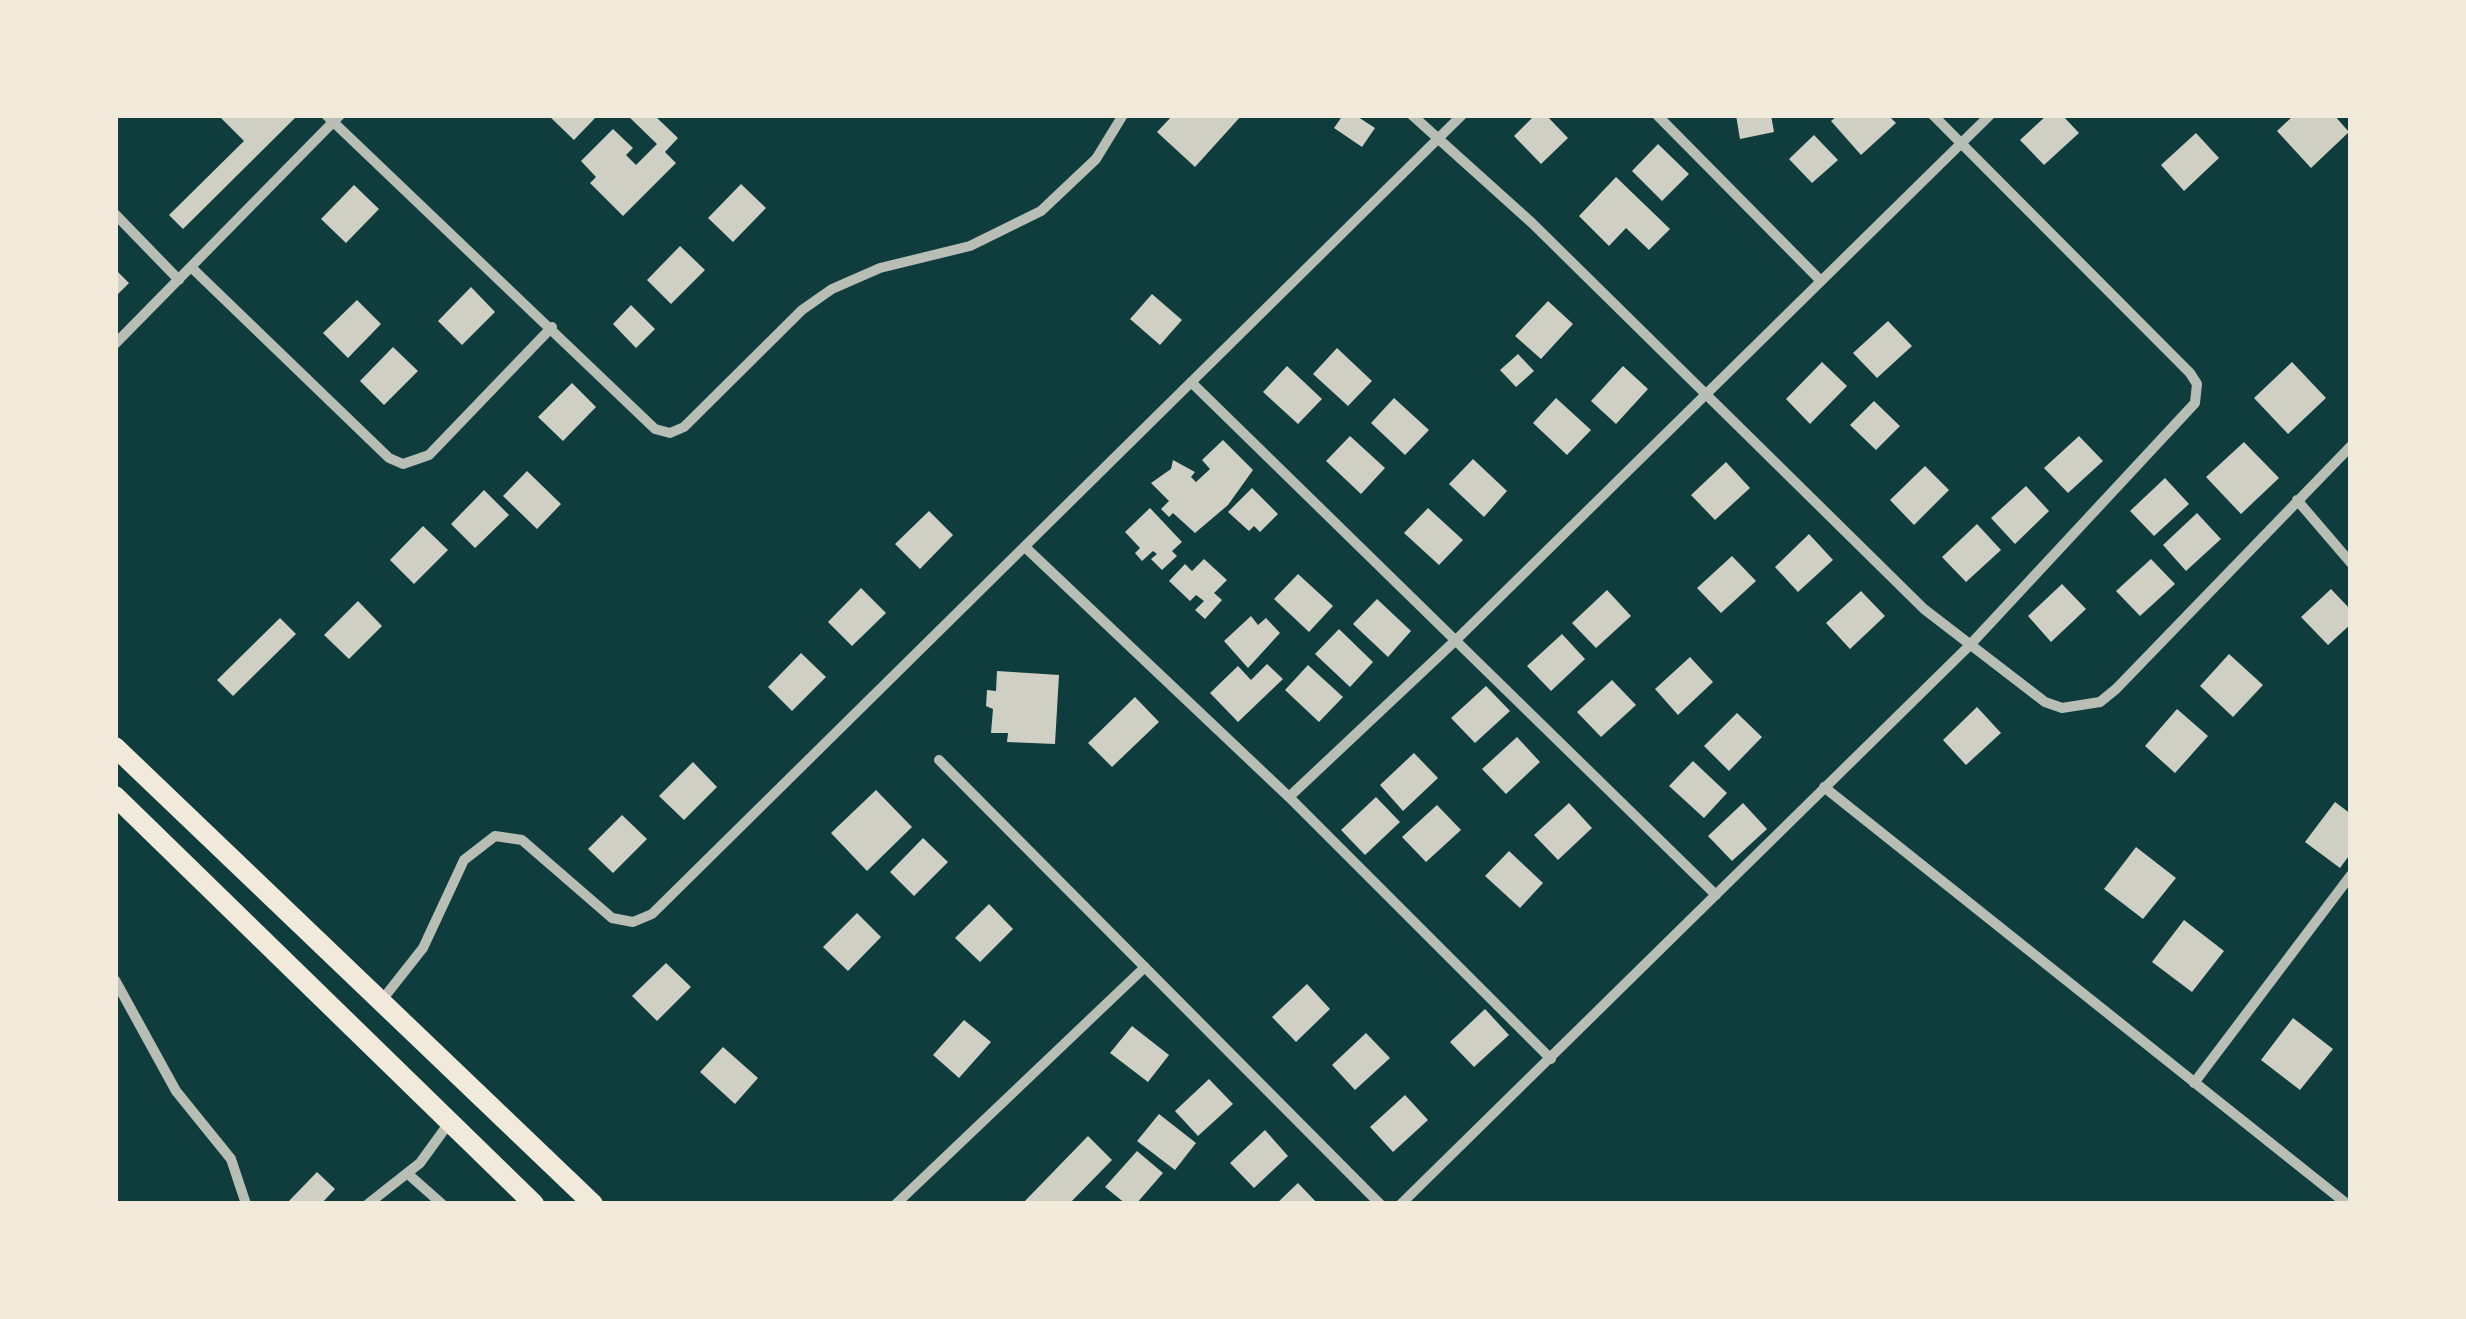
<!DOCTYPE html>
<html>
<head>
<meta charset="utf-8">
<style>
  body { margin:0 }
  #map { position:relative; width:2466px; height:1319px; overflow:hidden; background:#0f3d3e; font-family:"Sofia Sans Condensed",sans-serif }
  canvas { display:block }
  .frame { position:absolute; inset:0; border:118px solid #f1e9da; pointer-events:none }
</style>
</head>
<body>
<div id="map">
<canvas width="2466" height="1319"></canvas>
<div class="frame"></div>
</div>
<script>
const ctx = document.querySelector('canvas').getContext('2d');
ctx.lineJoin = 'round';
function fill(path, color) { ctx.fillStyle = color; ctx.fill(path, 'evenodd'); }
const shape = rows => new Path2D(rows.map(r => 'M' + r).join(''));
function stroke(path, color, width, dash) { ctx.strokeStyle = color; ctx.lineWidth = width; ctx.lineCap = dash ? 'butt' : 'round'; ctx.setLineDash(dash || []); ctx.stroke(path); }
fill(shape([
  [218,115,296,117,183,229,169,215,244,141],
  [548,115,598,115,574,140],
  [627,115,654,115,678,138,665,152,676,163,623,216,590,183,596,177,581,161,613,129,633,148,626,155,636,165,657,144],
  [1173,115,1242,115,1195,167,1157,132],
  [1343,115,1355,115,1375,128,1362,147,1334,128],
  [1535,115,1546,115,1568,138,1541,164,1514,136],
  [1736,115,1771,115,1774,132,1740,139],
  [1838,115,1888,115,1896,123,1861,155,1831,121],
  [2047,115,2062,115,2079,133,2044,165,2020,140],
  [2294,115,2334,115,2349,132,2311,168,2277,131],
  [2196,133,2219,158,2184,191,2161,165],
  [1814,135,1838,160,1812,183,1789,159],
  [1658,144,1689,174,1662,201,1632,171],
  [1616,177,1670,229,1649,250,1626,228,1609,246,1579,216],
  [741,184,766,208,733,242,708,218],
  [354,185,379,209,346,243,321,219],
  [680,246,705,270,671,304,647,280],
  [115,269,129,283,115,297],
  [471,287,495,312,462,345,438,321],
  [1152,294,1182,320,1160,345,1130,319],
  [357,300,381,324,348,358,323,333],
  [1548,301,1573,324,1541,359,1515,336],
  [631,305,655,329,636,348,613,324],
  [1888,321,1912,346,1877,378,1853,353],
  [393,347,418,371,384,405,360,381],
  [1337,348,1372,381,1348,406,1313,374],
  [1518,354,1534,371,1516,387,1500,370],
  [1822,362,1847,386,1810,424,1786,399],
  [2292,362,2326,398,2288,434,2254,398],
  [1287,366,1322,399,1298,424,1263,392],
  [1623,366,1648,389,1616,424,1591,401],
  [572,383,596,407,563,441,538,417],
  [1394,398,1429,430,1405,455,1371,423],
  [1556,398,1591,430,1567,455,1533,423],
  [1874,401,1900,426,1876,450,1850,425],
  [1350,436,1385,468,1361,494,1326,461],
  [2079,436,2103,461,2068,493,2044,468],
  [1223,440,1253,470,1228,505,1195,533,1173,513,1169,517,1161,509,1169,501,1151,483,1171,469,1173,460,1195,472,1191,477,1196,482,1210,469,1202,460],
  [2244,442,2279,478,2241,514,2206,477],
  [1473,459,1507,491,1484,517,1449,484],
  [1726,462,1750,488,1715,520,1691,495],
  [1925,466,1949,490,1914,525,1890,500],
  [527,471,561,504,537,529,503,496],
  [2165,478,2189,504,2154,536,2130,511],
  [2026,486,2049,511,2015,544,1991,518],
  [1252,488,1278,514,1260,532,1254,526,1249,531,1228,512],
  [484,490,509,515,475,548,451,524],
  [1150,508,1182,542,1172,551,1177,556,1162,570,1151,559,1157,554,1153,551,1142,561,1135,553,1140,548,1125,532],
  [1428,508,1463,540,1439,565,1404,533],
  [929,511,953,535,920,569,895,544],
  [2197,513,2221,539,2186,571,2163,545],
  [1977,524,2001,550,1966,582,1942,557],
  [423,526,448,550,414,584,390,560],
  [1809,534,1833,560,1798,592,1775,567],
  [1732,556,1756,581,1721,613,1697,588],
  [1204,559,1227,580,1214,593,1222,600,1205,619,1195,610,1204,601,1196,595,1190,601,1169,581,1185,564,1192,571],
  [2151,559,2175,584,2140,616,2116,591],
  [1298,574,1333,606,1309,632,1274,599],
  [2062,584,2086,609,2051,642,2028,616],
  [861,588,886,613,852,646,828,622],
  [2331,589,2351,610,2351,624,2328,645,2301,617],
  [1607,590,1631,616,1596,648,1572,623],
  [1861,591,1885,616,1850,649,1826,623],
  [1377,599,1411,631,1388,657,1353,624],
  [358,601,382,626,349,659,324,635],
  [1251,616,1258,625,1266,618,1280,633,1248,668,1224,641],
  [280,618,296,634,233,696,217,680],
  [1339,629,1373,662,1350,687,1315,654],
  [1562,634,1585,659,1551,691,1527,666],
  [801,653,826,677,792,711,768,687],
  [2229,654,2263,685,2233,717,2200,686],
  [1690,657,1713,682,1678,715,1655,689],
  [1267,664,1283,679,1238,722,1210,693,1238,666,1251,680],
  [1308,665,1343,697,1319,722,1285,690],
  [997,671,1059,675,1055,744,1007,742,1008,733,991,733,993,709,986,706,987,690,996,691],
  [1612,680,1636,705,1601,737,1577,712],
  [1486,686,1510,711,1475,743,1451,718],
  [1135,697,1159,722,1112,767,1088,743],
  [1977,707,2001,733,1966,765,1943,740],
  [2177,709,2208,736,2175,773,2145,746],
  [1737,713,1762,737,1729,771,1704,746],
  [1517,737,1540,762,1506,794,1482,769],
  [1414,753,1438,778,1403,811,1380,785],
  [1693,761,1727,793,1704,818,1669,786],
  [693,762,717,787,684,820,659,796],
  [876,790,912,827,867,871,831,833],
  [1376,797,1400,822,1365,855,1341,830],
  [2335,802,2351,814,2351,853,2340,868,2305,842],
  [1569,803,1592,828,1558,860,1534,835],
  [1743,803,1767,829,1732,861,1708,836],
  [1437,805,1461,830,1426,862,1402,837],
  [622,815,647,839,613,873,588,849],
  [923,838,948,862,914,896,890,872],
  [2136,847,2176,878,2143,919,2104,889],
  [1509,851,1543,883,1520,908,1485,876],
  [989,904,1013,929,980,962,955,938],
  [857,913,881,937,848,971,823,947],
  [2184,920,2224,951,2192,992,2152,962],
  [666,963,691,987,657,1021,632,996],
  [1307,984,1330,1009,1296,1042,1272,1017],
  [1485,1009,1509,1035,1474,1067,1450,1042],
  [2293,1018,2333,1049,2300,1090,2261,1060],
  [964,1020,991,1042,959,1078,933,1055],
  [1132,1026,1169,1055,1148,1082,1110,1053],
  [1366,1033,1390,1058,1355,1090,1332,1065],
  [723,1047,758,1078,735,1104,700,1072],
  [1209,1079,1233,1104,1198,1136,1175,1111],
  [1405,1095,1428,1120,1393,1152,1370,1127],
  [1159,1114,1196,1143,1175,1170,1137,1141],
  [1265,1130,1288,1156,1254,1188,1230,1163],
  [1088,1136,1112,1160,1069,1204,1022,1204],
  [1137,1151,1163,1173,1136,1204,1126,1204,1105,1187],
  [317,1172,335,1189,321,1204,286,1204],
  [1298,1183,1318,1204,1276,1204]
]), '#cfcfc3');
stroke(shape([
  [326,115,655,429,670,433,684,427,802,310,832,289,880,268,970,246,1041,211,1096,159,1123,115],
  [1412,115,1532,223,1924,609,2045,702,2062,708,2100,702,2116,689,2351,446],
  [1657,115,1820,280],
  [115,214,179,280],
  [192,268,389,458,403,464,429,455,552,327],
  [115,344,340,115],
  [1191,382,1716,895],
  [2297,500,2351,563],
  [1025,547,1289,797,1551,1059],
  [939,760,1380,1204],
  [1824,787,2347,1204],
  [1289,797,1457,639,1990,115],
  [115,980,176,1091,231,1159,246,1204],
  [382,1000,423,948,464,860,495,836,522,840,612,918,633,922,652,914,1462,115],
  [2194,1083,2351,875],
  [408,1174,442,1204],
  [368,1204,420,1163,449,1123],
  [896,1204,1145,967],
  [1401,1204,1969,646,2195,403,2197,384,2190,373,1933,115]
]), '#b8beb3', 10);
stroke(shape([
  [115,747,593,1204],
  [115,796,534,1204]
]), '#f1e9da', 20);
</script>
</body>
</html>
